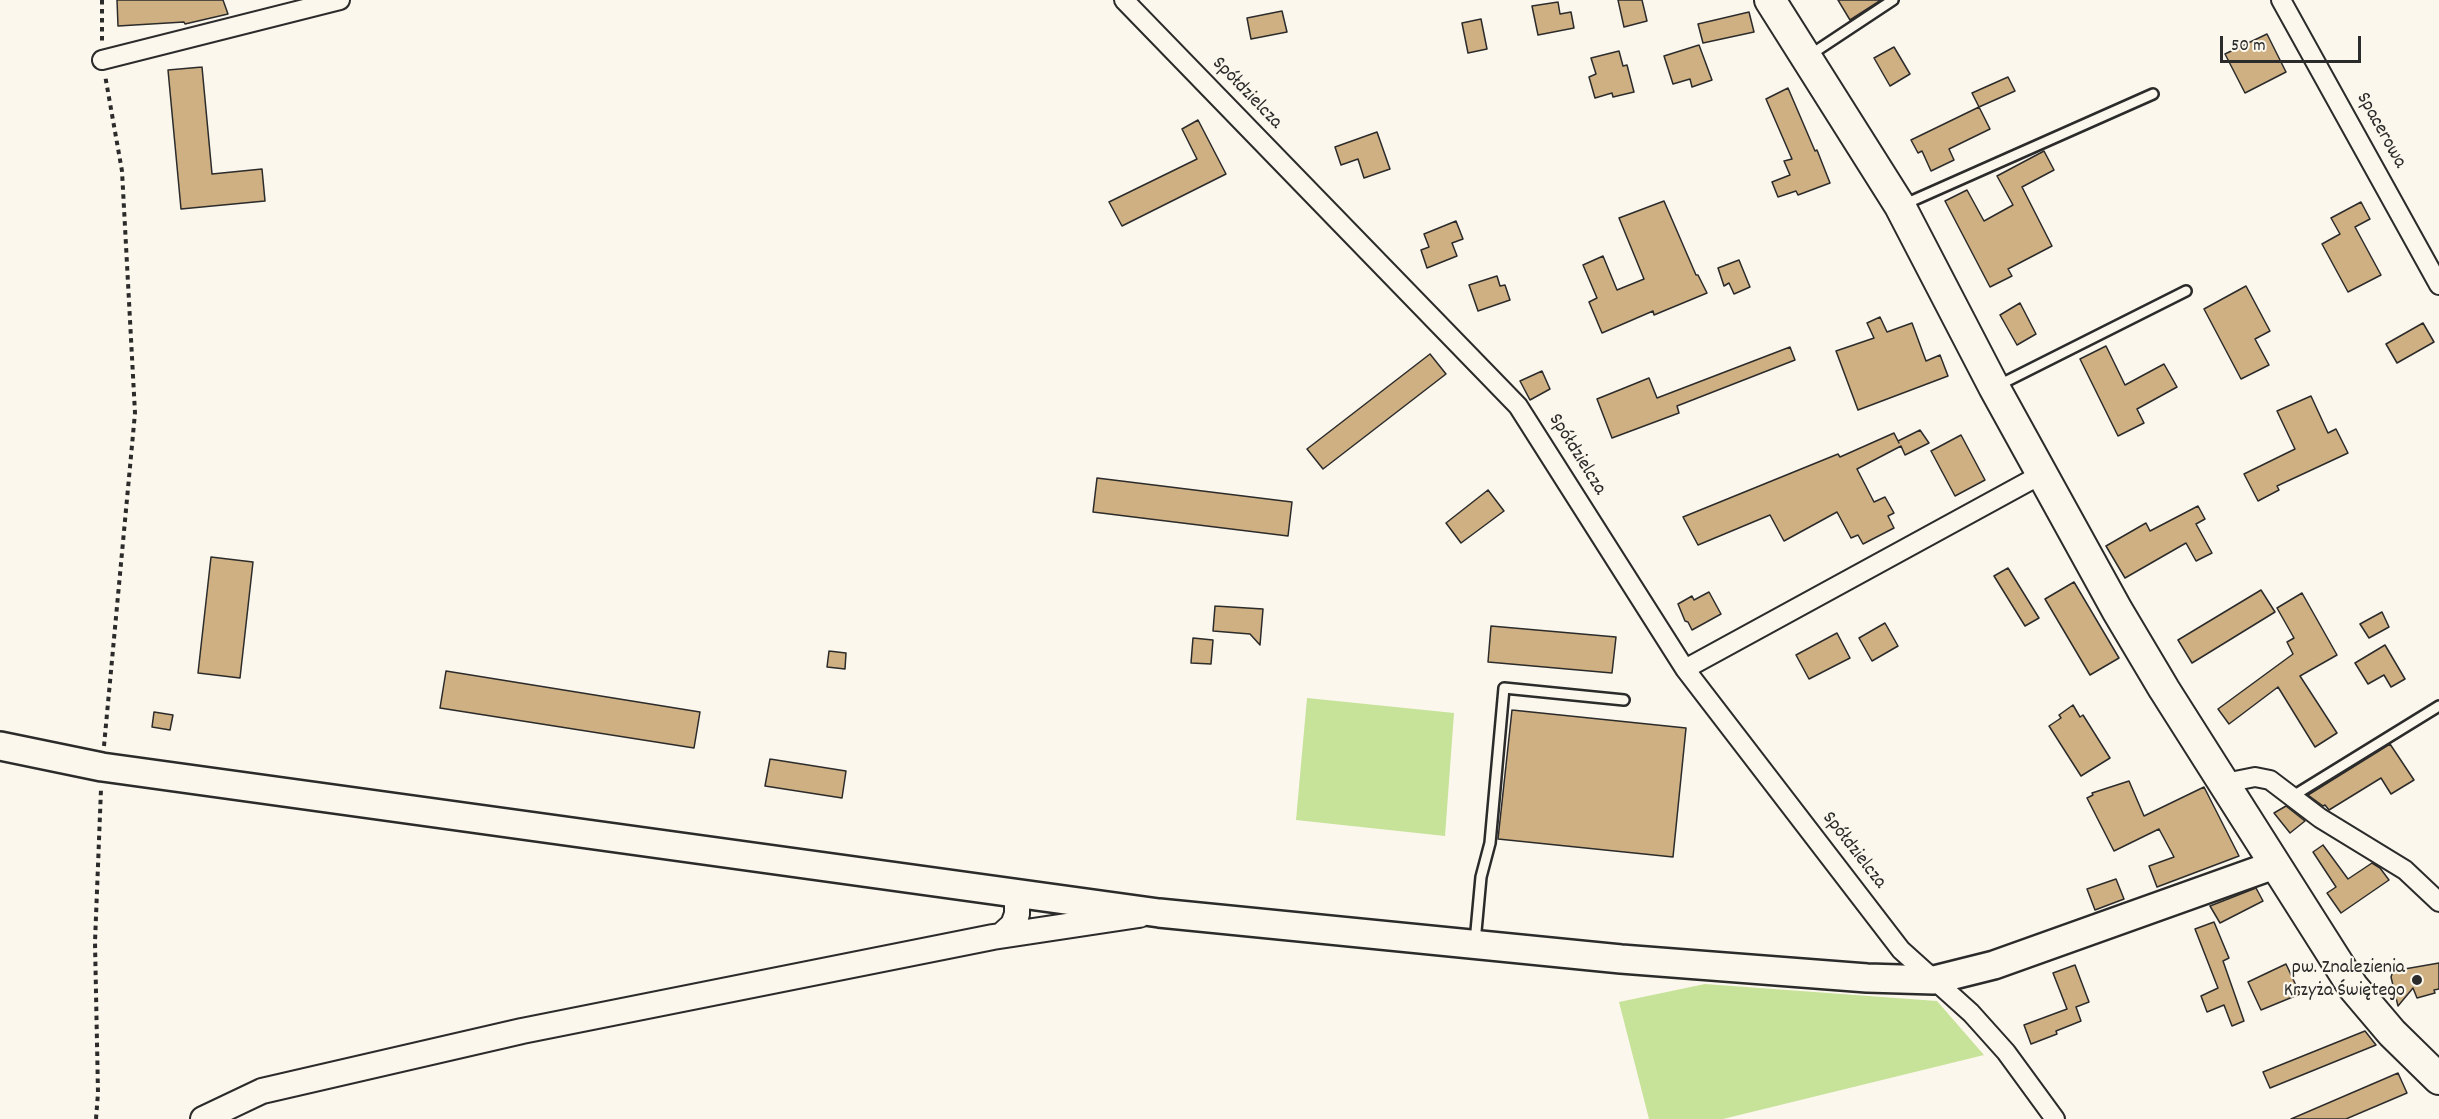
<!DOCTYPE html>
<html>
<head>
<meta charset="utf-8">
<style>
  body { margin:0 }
  #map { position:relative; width:2439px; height:1119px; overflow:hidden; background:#fbf7ec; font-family:Dekko,sans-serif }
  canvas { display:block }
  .scale { position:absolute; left:2220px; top:36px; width:141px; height:27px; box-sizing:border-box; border:3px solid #2b2b2b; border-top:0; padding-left:8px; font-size:18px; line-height:21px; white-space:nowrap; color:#2b2b2b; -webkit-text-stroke:4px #fbf7ec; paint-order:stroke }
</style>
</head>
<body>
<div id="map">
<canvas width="2439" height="1119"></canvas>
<div class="scale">50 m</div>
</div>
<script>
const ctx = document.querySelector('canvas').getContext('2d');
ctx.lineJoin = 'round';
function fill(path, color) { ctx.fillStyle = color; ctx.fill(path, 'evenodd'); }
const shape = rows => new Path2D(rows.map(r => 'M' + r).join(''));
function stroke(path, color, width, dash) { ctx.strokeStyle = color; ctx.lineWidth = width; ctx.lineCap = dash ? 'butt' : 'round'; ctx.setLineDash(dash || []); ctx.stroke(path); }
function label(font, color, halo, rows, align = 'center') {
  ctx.font = font + ' Dekko,sans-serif'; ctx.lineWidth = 4.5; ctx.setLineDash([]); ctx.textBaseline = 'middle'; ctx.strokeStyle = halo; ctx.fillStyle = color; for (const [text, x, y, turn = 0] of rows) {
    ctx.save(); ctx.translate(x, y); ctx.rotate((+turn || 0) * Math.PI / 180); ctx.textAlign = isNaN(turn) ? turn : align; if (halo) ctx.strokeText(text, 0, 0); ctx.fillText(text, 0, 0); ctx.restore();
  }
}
fill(shape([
  [1307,698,1454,713,1445,836,1296,820],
  [1705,984,1937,1001,1984,1055,1723,1119,1649,1119,1619,1002]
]), '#c7e299');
const building = shape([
  [117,0,223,0,228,14,185,24,184,22,118,26,117,0],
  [1618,0,1642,0,1647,21,1624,27,1618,0],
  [1838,0,1881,0,1850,20,1838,0],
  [1558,2,1560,14,1571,12,1574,28,1538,35,1532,6,1558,2],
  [1282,11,1287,32,1251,39,1247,18,1282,11],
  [1749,12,1754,32,1703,43,1698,24,1749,12],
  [1481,19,1487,49,1468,53,1462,23,1481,19],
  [2267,34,2286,72,2245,93,2225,54,2267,34],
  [1699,45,1712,80,1692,87,1690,79,1673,84,1664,56,1699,45],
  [1894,47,1910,74,1890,86,1874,58,1894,47],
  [1619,51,1623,66,1627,65,1634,92,1613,97,1612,93,1595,98,1589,77,1596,74,1591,58,1619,51],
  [202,67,212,174,262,169,265,201,181,209,168,70,202,67],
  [2008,77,2015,91,1979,107,1990,129,1949,149,1954,160,1931,171,1922,151,1918,153,1911,140,1979,107,1972,93,2008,77],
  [1788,88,1815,151,1817,150,1830,183,1798,195,1796,191,1778,197,1772,182,1790,175,1784,161,1792,159,1766,99,1788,88],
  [1198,120,1226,174,1122,226,1109,202,1197,159,1182,129,1198,120],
  [1377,132,1390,169,1364,178,1358,159,1341,165,1335,147,1377,132],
  [2044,151,2054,170,2022,187,2052,246,2008,269,2012,276,1990,287,1945,201,1967,190,1984,221,2013,205,1997,176,2044,151],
  [1664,201,1696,275,1698,275,1707,293,1654,315,1653,311,1602,333,1589,302,1597,298,1583,265,1603,256,1617,290,1644,279,1619,218,1664,201],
  [2361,202,2370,219,2355,227,2381,275,2348,292,2322,244,2340,234,2331,218,2361,202],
  [1456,221,1463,239,1452,243,1457,256,1427,268,1421,250,1429,247,1424,234,1456,221],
  [1739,260,1750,287,1734,294,1729,283,1724,286,1718,268,1739,260],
  [1497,276,1500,286,1505,285,1510,300,1478,311,1469,285,1497,276],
  [2246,286,2270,331,2255,339,2269,365,2241,379,2204,309,2246,286],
  [2020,303,2036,334,2017,345,2000,315,2020,303],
  [1880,317,1887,332,1912,323,1926,361,1940,355,1948,376,1858,410,1836,351,1874,338,1867,323,1880,317],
  [2423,323,2434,342,2397,363,2386,344,2423,323],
  [2106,346,2125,385,2164,364,2177,387,2137,409,2144,423,2118,436,2080,359,2106,346],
  [1790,347,1795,360,1677,406,1679,413,1612,438,1597,399,1649,378,1657,398,1790,347],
  [1430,354,1446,374,1323,469,1307,449,1430,354],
  [1542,371,1550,389,1530,400,1520,381,1542,371],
  [2311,396,2328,433,2336,429,2348,453,2277,486,2279,490,2258,501,2244,474,2295,449,2277,411,2311,396],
  [1920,430,1929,443,1905,455,1901,446,1857,469,1874,502,1885,497,1894,513,1888,516,1894,528,1863,544,1858,535,1851,538,1837,512,1784,541,1770,515,1698,545,1683,517,1838,454,1840,457,1894,433,1899,443,1898,441,1920,430],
  [1961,435,1985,480,1955,496,1931,451,1961,435],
  [1097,478,1292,502,1288,536,1093,512,1097,478],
  [1488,490,1504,511,1461,543,1446,523,1488,490],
  [2198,506,2205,519,2196,524,2212,553,2196,561,2186,543,2125,578,2106,546,2146,523,2150,531,2198,506],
  [211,557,253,562,240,678,198,673,211,557],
  [2008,568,2039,618,2025,626,1994,576,2008,568],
  [2074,582,2119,658,2090,675,2045,599,2074,582],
  [2261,590,2275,612,2192,663,2178,640,2261,590],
  [1709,592,1721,614,1692,630,1688,622,1685,621,1678,604,1692,596,1694,600,1709,592],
  [2302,593,2337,655,2300,676,2337,733,2315,747,2278,687,2229,724,2218,709,2293,654,2287,642,2294,638,2277,608,2302,593],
  [1215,606,1263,609,1260,645,1250,634,1213,631,1215,606],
  [2382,612,2389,627,2369,638,2360,624,2382,612],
  [1885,623,1898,646,1872,661,1859,638,1885,623],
  [1491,626,1616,637,1612,673,1488,662,1491,626],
  [1837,633,1850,658,1809,679,1796,655,1837,633],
  [1193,638,1213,640,1211,664,1191,663,1193,638],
  [2385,645,2405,679,2391,687,2384,675,2368,684,2355,663,2385,645],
  [829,651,846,653,845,669,827,667,829,651],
  [446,671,700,712,694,748,440,708,446,671],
  [2073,705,2080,717,2083,715,2110,758,2081,776,2049,726,2061,718,2059,715,2073,705],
  [1512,710,1686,728,1673,857,1498,839,1512,710],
  [154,712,173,715,170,730,152,727,154,712],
  [2390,744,2414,780,2391,794,2381,778,2329,810,2325,805,2323,806,2308,795,2390,744],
  [770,759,846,771,842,798,765,786,770,759],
  [2129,781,2144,816,2204,787,2239,856,2157,887,2149,866,2174,857,2159,829,2114,851,2087,798,2093,795,2092,793,2129,781],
  [2286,806,2305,821,2290,833,2274,813,2286,806],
  [2323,845,2348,879,2372,863,2380,868,2389,880,2341,913,2327,893,2336,887,2313,852,2323,845],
  [2116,879,2124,899,2095,910,2087,889,2116,879],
  [2256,888,2263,901,2220,923,2210,906,2256,888],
  [2214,922,2229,958,2223,961,2244,1021,2232,1026,2224,1005,2207,1012,2201,996,2218,988,2195,929,2214,922],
  [2439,963,2439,989,2434,990,2435,993,2417,998,2413,988,2398,1006,2391,977,2393,971,2439,963],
  [2286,964,2300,994,2261,1010,2248,982,2286,964],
  [2075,965,2089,1002,2076,1007,2081,1021,2056,1031,2057,1034,2031,1044,2024,1025,2067,1009,2053,973,2075,965],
  [2365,1031,2376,1045,2270,1088,2263,1072,2365,1031],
  [2398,1073,2407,1093,2346,1119,2291,1119,2398,1073]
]);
fill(building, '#cfb083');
stroke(building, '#2b2b2b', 1.5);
const service = shape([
  [1810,55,1893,0],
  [1905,204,2153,94],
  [1999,385,2186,291],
  [2293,796,2439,706],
  [1475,942,1481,877,1490,843,1504,688,1624,700]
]);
const minor = shape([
  [1124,0,1518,406,1685,669,1901,950,1971,1013,2006,1052,2055,1119],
  [2281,0,2439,285],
  [102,60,340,0],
  [1685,669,2042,474],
  [2225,783,2255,777,2270,780,2320,818,2405,870,2439,902]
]);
const tertiary = shape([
  [1002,935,1013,925,1017,914,1017,902,1013,892],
  [203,1119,262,1091,522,1031,993,937,1139,915]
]);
const secondary = shape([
  [0,746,102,767,1159,913,1621,959,1867,978,1934,980,1994,965,2274,865]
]);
const primary = shape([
  [1770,0,1900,206,1994,387,2117,610,2164,689,2353,987,2392,1033,2439,1079]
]);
stroke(service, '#2b2b2b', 14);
stroke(minor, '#2b2b2b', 22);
stroke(tertiary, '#2b2b2b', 28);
stroke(secondary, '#2b2b2b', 32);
stroke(primary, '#2b2b2b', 34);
stroke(shape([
  [102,0,102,44],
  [104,746,135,413,122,171,105,75],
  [96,1119,98,1093,95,942,101,789]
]), '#2b2b2b', 4, [4.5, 4.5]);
stroke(service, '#fbf7ec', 9);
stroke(minor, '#fbf7ec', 18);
stroke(tertiary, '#fbf7ec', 24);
stroke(secondary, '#fbf7ec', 27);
stroke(primary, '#fbf7ec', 30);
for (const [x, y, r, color] of [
  [2417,980,6,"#2b2b2b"]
]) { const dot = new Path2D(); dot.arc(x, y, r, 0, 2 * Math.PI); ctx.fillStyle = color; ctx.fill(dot); stroke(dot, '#fbf7ec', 2); }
label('20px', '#2b2b2b', '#fbf7ec', [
  ["Spółdzielcza",1246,94,46],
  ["Spacerowa",2380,131,61],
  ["Spółdzielcza",1576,455,58],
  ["Spółdzielcza",1853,851,52]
]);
label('20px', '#2b2b2b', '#fbf7ec', [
  ["pw. Znalezienia",2405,969],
  ["Krzyża Świętego",2405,992]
], 'right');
</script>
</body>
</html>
